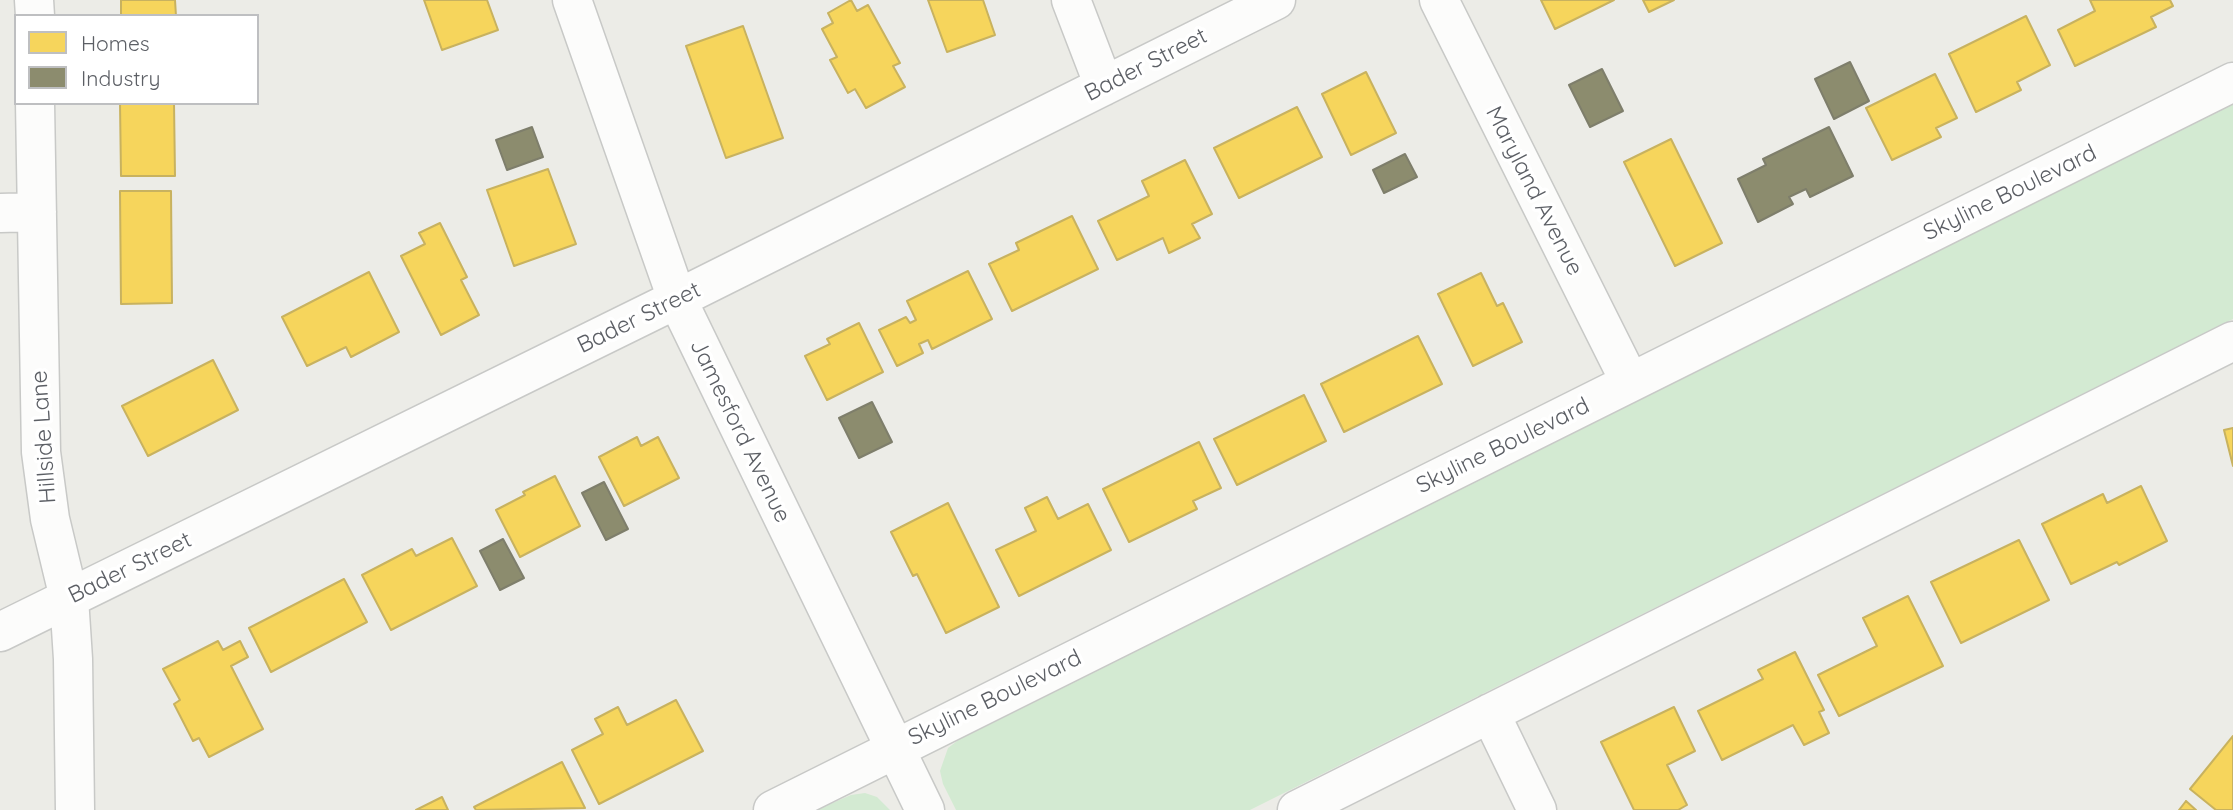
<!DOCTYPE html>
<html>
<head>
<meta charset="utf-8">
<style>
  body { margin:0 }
  #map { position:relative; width:2233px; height:810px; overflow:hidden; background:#ecece7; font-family:Quicksand,sans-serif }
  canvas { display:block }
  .legend { position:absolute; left:14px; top:14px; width:245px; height:91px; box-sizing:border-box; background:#fff; border:2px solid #bebfc1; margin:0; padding:9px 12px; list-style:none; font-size:21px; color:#5c5f65 }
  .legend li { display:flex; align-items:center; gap:14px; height:35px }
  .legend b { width:35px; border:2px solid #bebfc1 }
</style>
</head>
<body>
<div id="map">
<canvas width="2233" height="810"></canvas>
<ul class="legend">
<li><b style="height:19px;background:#f6d55c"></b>Homes</li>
<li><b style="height:19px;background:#8c8c6e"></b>Industry</li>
</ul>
</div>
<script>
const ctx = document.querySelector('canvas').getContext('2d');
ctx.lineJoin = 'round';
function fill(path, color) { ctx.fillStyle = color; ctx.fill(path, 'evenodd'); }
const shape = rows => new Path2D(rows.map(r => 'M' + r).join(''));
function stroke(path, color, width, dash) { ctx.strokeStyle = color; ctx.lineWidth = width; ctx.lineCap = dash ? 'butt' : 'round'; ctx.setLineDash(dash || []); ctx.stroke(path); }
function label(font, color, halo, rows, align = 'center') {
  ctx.font = font + ' Quicksand,sans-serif'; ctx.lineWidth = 7; ctx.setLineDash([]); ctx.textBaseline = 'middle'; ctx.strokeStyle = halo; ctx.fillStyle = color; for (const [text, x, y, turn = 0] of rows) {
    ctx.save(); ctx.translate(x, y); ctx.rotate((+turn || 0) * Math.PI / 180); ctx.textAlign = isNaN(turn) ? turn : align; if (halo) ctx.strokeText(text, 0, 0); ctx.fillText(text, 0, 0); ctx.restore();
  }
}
fill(shape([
  [2233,103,2233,319,1250,810,956,810,943,784,940,771,948,748,961,738],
  [865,793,877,797,890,810,816,810,851,795]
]), '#d3ead2');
const homes = shape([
  [121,0,175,0,176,16,121,16,121,0],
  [424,0,487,0,498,30,442,50,424,0],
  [851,0,857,11,868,5,900,63,893,66,905,87,866,108,855,89,848,93,830,60,837,57,822,29,833,23,828,13,851,0],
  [928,0,983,0,995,35,947,52,928,0],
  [1541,0,1614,0,1555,29,1541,0],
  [1643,0,1674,0,1649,12,1643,0],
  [2090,0,2170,0,2173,6,2151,17,2156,27,2075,66,2058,30,2095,11,2090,0],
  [2026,16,2050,65,2017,82,2021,90,1976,112,1949,54,2026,16],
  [743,26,783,138,726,158,686,46,743,26],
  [1366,72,1396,133,1351,155,1322,94,1366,72],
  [1935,74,1957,118,1936,128,1941,137,1892,160,1866,108,1935,74],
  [120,103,174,103,175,176,121,176,120,103],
  [1297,107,1322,157,1239,198,1214,148,1297,107],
  [1671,139,1722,243,1675,266,1624,162,1671,139],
  [1185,160,1212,214,1192,224,1200,238,1169,253,1163,238,1117,260,1098,221,1149,196,1142,181,1185,160],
  [548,169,576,244,514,266,487,190,548,169],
  [120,191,171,191,172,303,121,304,120,191],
  [1072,216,1098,269,1012,311,989,264,1019,250,1016,243,1072,216],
  [440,223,467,277,461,280,479,315,441,335,401,256,425,244,419,233,440,223],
  [968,271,992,319,932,349,928,340,919,344,923,353,897,366,879,330,906,317,910,323,916,320,907,301,968,271],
  [369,272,399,332,351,357,346,347,307,366,282,317,369,272],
  [1481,273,1497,306,1503,303,1522,342,1473,366,1438,294,1481,273],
  [859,323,883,372,827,400,805,356,830,344,827,339,859,323],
  [1418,336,1442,384,1344,432,1321,384,1418,336],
  [213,360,238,410,148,456,122,406,213,360],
  [1304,395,1326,441,1237,485,1214,439,1304,395],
  [2233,428,2233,466,2224,430,2233,428],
  [637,437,641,446,658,437,679,478,624,506,599,457,637,437],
  [1199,442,1221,488,1193,501,1197,509,1129,542,1103,489,1199,442],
  [555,476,580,526,520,557,496,510,525,495,523,492,555,476],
  [2141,486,2167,541,2119,565,2117,562,2071,584,2042,524,2103,494,2107,503,2141,486],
  [1047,497,1058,519,1088,504,1111,550,1019,596,996,550,1036,531,1025,508,1047,497],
  [948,503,999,607,946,633,917,574,913,576,891,532,948,503],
  [452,538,477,586,391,630,362,575,412,549,416,556,452,538],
  [2019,540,2049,600,1961,643,1931,582,2019,540],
  [344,579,367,622,271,672,249,628,344,579],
  [1908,596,1943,666,1839,716,1818,675,1877,646,1863,618,1908,596],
  [218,641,223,650,240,641,248,657,231,666,263,729,209,757,199,738,193,741,174,704,180,700,163,669,218,641],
  [1795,652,1824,710,1819,712,1829,733,1804,745,1793,725,1722,760,1698,711,1763,679,1758,670,1795,652],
  [676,700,703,751,599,804,572,750,603,734,595,719,618,707,627,725,676,700],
  [1674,707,1695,751,1667,765,1687,805,1678,810,1634,810,1601,742,1674,707],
  [2233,736,2233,810,2216,810,2190,789,2233,736],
  [562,762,585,808,476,810,474,807,562,762],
  [442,797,448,810,416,810,442,797],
  [2186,801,2196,810,2179,810,2186,801]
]);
fill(homes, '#f6d55c');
stroke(homes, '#c8b25f', 2);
const industry = shape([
  [1850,62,1869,101,1834,119,1815,79,1850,62],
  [1602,69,1623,111,1590,127,1569,85,1602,69],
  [532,127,543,157,507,170,496,140,532,127],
  [1829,127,1853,176,1810,197,1806,189,1789,197,1793,204,1758,222,1738,179,1766,165,1763,159,1829,127],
  [1405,154,1417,177,1384,193,1373,170,1405,154],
  [872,402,892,442,859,458,839,418,872,402],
  [604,482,628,529,606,540,582,493,604,482],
  [503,539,524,578,500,590,480,551,503,539]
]);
fill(industry, '#8c8c6e');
stroke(industry, '#7e7e6b', 2);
const street = shape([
  [34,0,35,16],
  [572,0,677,299,925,810],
  [1071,0,1104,86],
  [1439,0,1630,382],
  [35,103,41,452,50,519,69,598,73,659,75,810],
  [0,213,37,212],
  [0,632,677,299,1276,0],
  [1490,713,1537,810],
  [773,810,2233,82],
  [1297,810,2233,341]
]);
stroke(street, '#c8c9c7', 41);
stroke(street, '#fcfcfb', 38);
label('23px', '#5c5f65', '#fff', [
  ["Bader Street",1146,65,-27],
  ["Maryland Avenue",1534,191,63],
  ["Skyline Boulevard",2010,193,-26],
  ["Bader Street",639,318,-26],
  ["Jamesford Avenue",740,431,64],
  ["Hillside Lane",44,437,-94],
  ["Skyline Boulevard",1503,446,-26],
  ["Bader Street",130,568,-26],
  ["Skyline Boulevard",995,698,-26]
]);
</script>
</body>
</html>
